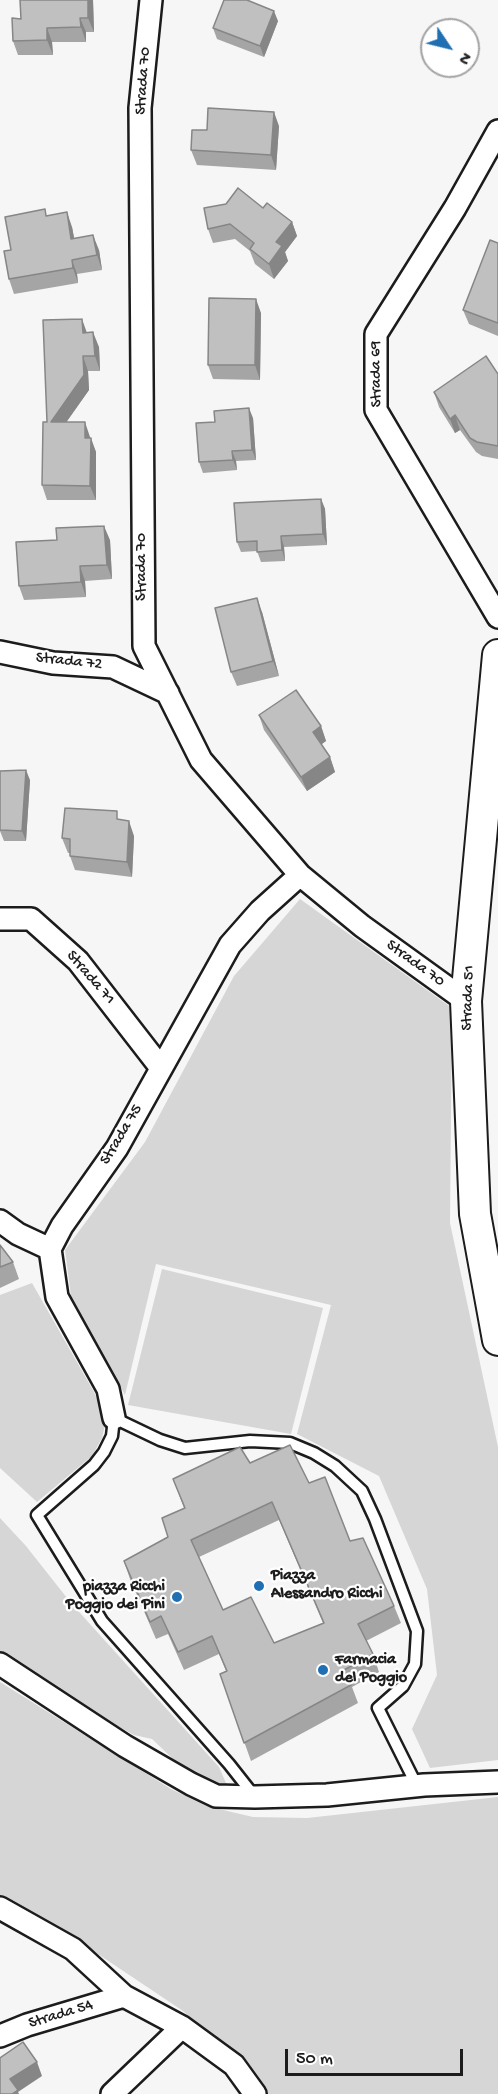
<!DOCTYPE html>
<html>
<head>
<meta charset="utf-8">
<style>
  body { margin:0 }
  #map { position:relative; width:498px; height:2094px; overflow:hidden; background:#f6f6f6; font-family:"Gochi Hand",sans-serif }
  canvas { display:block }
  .north { position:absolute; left:420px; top:18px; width:60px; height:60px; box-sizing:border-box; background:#fff; border:2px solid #a4a4a4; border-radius:50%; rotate:125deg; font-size:16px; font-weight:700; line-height:24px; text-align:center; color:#1c1c1c }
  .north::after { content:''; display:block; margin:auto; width:21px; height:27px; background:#1f6fb2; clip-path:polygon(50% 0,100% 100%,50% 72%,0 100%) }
  .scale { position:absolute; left:285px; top:2049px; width:178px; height:27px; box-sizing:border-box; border:3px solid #1c1c1c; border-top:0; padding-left:8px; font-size:18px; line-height:21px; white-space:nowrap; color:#1c1c1c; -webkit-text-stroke:4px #fff; paint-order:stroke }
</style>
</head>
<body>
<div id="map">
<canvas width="498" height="2094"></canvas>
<div class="north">N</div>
<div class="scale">50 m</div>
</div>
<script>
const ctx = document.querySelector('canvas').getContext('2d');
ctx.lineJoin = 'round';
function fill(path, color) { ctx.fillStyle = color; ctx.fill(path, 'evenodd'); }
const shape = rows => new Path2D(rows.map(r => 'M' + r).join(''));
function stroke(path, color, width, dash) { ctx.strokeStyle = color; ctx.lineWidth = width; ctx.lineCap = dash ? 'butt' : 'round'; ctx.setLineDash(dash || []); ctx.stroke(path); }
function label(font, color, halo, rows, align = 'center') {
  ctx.font = font + ' "Gochi Hand",sans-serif'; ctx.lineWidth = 4.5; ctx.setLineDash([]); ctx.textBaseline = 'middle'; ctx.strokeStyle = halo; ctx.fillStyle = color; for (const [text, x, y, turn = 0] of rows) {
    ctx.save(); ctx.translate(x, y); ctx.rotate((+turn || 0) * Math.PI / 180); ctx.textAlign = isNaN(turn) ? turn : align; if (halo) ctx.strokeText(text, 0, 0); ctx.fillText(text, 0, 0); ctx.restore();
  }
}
fill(shape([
  [300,899,452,1008,450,1223,498,1447,498,1760,430,1768,412,1729,437,1675,427,1589,379,1476,297,1434,331,1305,156,1264,125,1395,71,1296,65,1250,145,1142,234,976],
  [162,1269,323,1308,291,1434,128,1405],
  [32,1283,94,1392,102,1410,105,1425,102,1438,92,1456,37,1502,0,1468,0,1295],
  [0,1518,26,1546,71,1603,219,1767,229,1790,216,1791,180,1770,171,1757,152,1739,134,1735,97,1715,0,1651],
  [0,1682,171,1789,206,1806,253,1817,307,1818,498,1797,498,2094,266,2094,252,2073,183,2011,83,1944,28,1911,0,1899]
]), '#d6d6d6');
const lane = shape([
  [255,1797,229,1764,102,1621,37,1515,94,1465,104,1452,112,1436,114,1418,160,1440,185,1448,250,1441,290,1443,314,1453,335,1466,362,1491,375,1519,417,1631,415,1664,403,1686,378,1708,417,1786]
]);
const street = shape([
  [151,0,140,108,144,646,201,760,300,875,362,926,466,1001],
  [498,131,455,208,376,334,376,410,498,617],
  [0,652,53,663,113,667,168,693],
  [0,919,31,919,78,961,161,1068],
  [0,1221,18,1234,50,1249],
  [114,1418,108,1389,57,1297,50,1249,62,1226,117,1148,230,945,260,911,300,875],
  [0,1664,125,1746,191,1784,216,1796,255,1797,327,1795,424,1785,498,1782],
  [0,1908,73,1949,124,1996,182,2027,234,2065,255,2094],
  [0,2036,27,2025,124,1996],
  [112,2094,182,2027]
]);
const secondary = shape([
  [498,655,466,1001,475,1214,498,1340]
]);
stroke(lane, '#1c1c1c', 15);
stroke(street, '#1c1c1c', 26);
stroke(secondary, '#1c1c1c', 34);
stroke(lane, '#fff', 10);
stroke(street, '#fff', 21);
stroke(secondary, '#fff', 30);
fill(shape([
  [20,0,93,0,94,32,86,32,86,42,52,42,53,55,18,55,13,41,21,19],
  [278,21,264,57,217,39,213,28],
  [279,126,276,170,197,165,191,150,207,130],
  [263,208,292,222,297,236,285,252,288,261,274,279,255,264,250,251,235,239,213,243,208,229],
  [47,216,72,227,74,238,99,250,102,270,77,274,78,283,14,294,9,279,11,250],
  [498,243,498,336,469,324,463,310],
  [261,313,260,380,213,379,208,365],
  [87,332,99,347,100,371,88,371,89,390,66,422,90,438,96,452,96,500,47,500,42,485,47,422],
  [498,374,498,459,482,456,476,452,460,430,455,433,439,407,434,392],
  [253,418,256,460,236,461,237,470,203,473,199,462],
  [321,499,325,509,327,545,284,547,285,561,261,562,257,551,241,552,237,542],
  [110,540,112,579,85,581,86,597,24,600,19,586],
  [262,612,279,676,237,686,231,672],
  [259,715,321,726,326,741,321,744,330,757,335,772,307,791,264,730],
  [0,771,30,780,26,841,4,841,0,831],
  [120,820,134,836,132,877,75,870,70,856,70,853,68,853,62,838],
  [0,1245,13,1262,19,1279,0,1288],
  [250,1463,309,1483,394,1606,401,1623,366,1641,373,1654,379,1672,352,1687,358,1703,251,1761,220,1674,226,1671,219,1654,184,1670,168,1634,156,1639,130,1579,124,1561,168,1537,184,1508,173,1479],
  [279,1520,323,1623,274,1643,223,1610,199,1557]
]), '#a5a5a5');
fill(shape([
  [88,0,93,0,94,32,88,18],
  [274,11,278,21,264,57,260,46],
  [80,18,86,32,86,42,81,27],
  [47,28,52,42,53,55,47,40],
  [274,112,279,126,276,170,271,155],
  [67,212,72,227,77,253,71,239],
  [292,222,297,236,285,252,288,261,274,279,269,264,276,242],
  [93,235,99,250,102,270,97,255],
  [72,260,77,274,78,283,73,268],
  [256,299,261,313,260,380,255,365],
  [82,319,87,333,83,333],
  [93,332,99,347,100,371,95,356],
  [83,356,88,371,89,390,56,437,51,422],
  [249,408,253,418,256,460,252,450],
  [455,415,460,430,455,433,450,419],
  [85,422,90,437,90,452,85,438],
  [91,438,96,452,96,500,90,486],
  [232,451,236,461,237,470,233,460],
  [321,499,325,509,327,545,323,534],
  [104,526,110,540,112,579,107,565],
  [281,536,284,547,285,561,282,550],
  [80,566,85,581,86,597,81,582],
  [257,598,262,612,279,676,273,661],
  [321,726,326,741,318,747,313,732],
  [330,757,335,772,307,791,301,777],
  [26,770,30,780,26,841,22,831],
  [129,821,134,836,132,877,127,862],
  [37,2062,42,2076,18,2092,19,2094,12,2094,10,2079]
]), '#868686');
const building = shape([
  [20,0,88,0,88,18,80,18,81,27,47,28,47,40,13,41,12,18,21,19,20,0],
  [224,0,247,0,274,11,260,46,213,28,224,0],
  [208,108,274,112,271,155,191,150,192,130,207,130,208,108],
  [238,188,263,208,267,203,292,222,276,242,282,246,269,264,250,249,254,243,230,224,208,229,204,208,226,204,238,188],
  [45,209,46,216,67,212,71,239,93,235,97,255,72,260,73,268,9,279,4,251,11,250,5,217,45,209],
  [490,240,498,243,498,323,463,310,490,240],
  [209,298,256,299,255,365,208,365,209,298],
  [82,319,83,333,93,332,95,356,83,356,84,375,51,422,85,422,85,438,91,438,90,486,42,485,43,422,47,422,43,320,82,319],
  [486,356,498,374,498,446,477,442,470,438,455,415,450,419,434,392,486,356],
  [249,408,252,450,232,451,233,460,199,462,196,423,215,422,214,411,249,408],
  [321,499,323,534,281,536,282,550,257,552,257,541,237,542,234,503,321,499],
  [104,526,107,565,80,566,81,582,19,586,16,542,57,540,56,528,104,526],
  [257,598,273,661,231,672,215,608,257,598],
  [296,690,321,726,313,732,330,757,301,777,259,715,296,690],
  [26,770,22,831,0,830,0,771,26,770],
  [65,808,117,811,117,819,129,821,127,862,70,856,70,839,62,838,65,808],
  [0,1245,13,1262,0,1267,0,1245],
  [290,1445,309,1483,325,1477,350,1541,363,1538,394,1606,358,1624,373,1654,344,1670,351,1685,244,1743,220,1674,227,1671,212,1636,178,1652,161,1616,150,1622,124,1561,168,1537,162,1518,185,1508,173,1479,240,1447,250,1463,290,1445],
  [272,1502,324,1623,274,1643,251,1597,223,1610,191,1540,272,1502],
  [23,2042,37,2062,10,2079,18,2090,12,2094,0,2094,0,2058,23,2042]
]);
fill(building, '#c0c0c0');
stroke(building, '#868686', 1.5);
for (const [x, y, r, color] of [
  [259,1586,6,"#1f6fb2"],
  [177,1597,6,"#1f6fb2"],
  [323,1670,6,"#1f6fb2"]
]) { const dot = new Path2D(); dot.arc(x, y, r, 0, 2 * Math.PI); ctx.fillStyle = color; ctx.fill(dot); stroke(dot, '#fff', 2); }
label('16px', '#1c1c1c', '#fff', [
  ["Strada 70",144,81,-86],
  ["Strada 69",377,374,-91],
  ["Strada 70",143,567,-90],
  ["Strada 72",69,662,6],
  ["Strada 70",415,964,36],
  ["Strada 71",90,978,49],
  ["Strada 51",469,998,-88],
  ["Strada 75",122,1135,-59],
  ["Strada 54",61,2015,-17]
]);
label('bold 16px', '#1c1c1c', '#fff', [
  ["Piazza",271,1577],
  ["Alessandro Ricchi",271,1595],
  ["piazza Ricchi",165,1588,"right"],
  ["Poggio dei Pini",165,1606,"right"],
  ["Farmacia",335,1661],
  ["del Poggio",335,1679]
], 'left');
</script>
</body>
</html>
